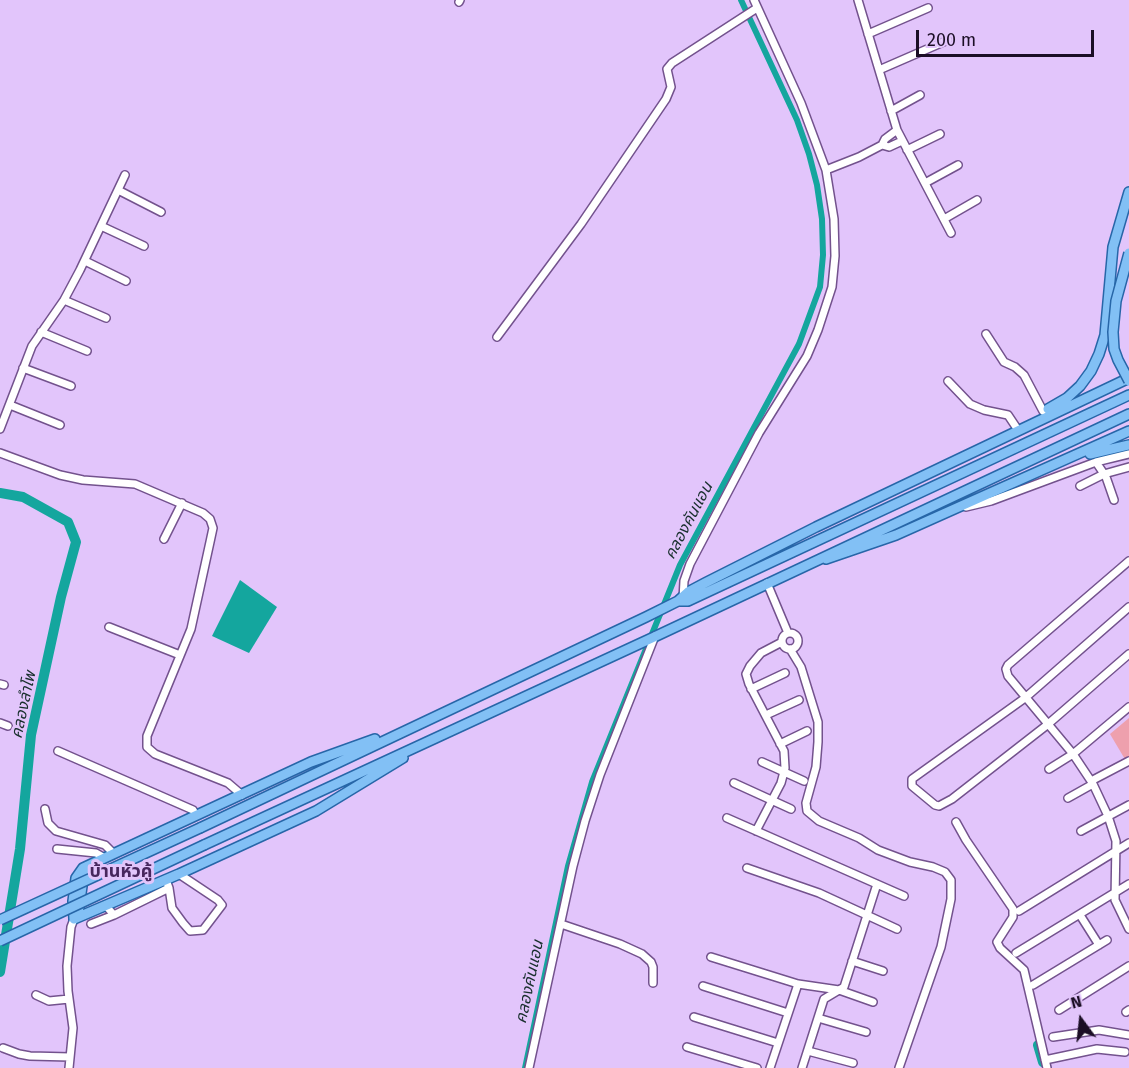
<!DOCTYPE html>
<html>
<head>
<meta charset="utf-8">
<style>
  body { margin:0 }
  #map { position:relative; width:1129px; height:1068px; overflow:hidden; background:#e2c5fb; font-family:"Fira Sans",sans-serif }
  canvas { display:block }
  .north { position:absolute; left:1051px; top:990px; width:60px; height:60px; -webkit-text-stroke:4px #e2c5fb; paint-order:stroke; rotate:345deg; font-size:16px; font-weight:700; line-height:24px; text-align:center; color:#1b0e25 }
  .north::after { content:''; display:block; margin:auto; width:21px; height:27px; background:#1b0e25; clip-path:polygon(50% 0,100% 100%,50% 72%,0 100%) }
  .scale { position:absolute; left:916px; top:30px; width:178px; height:27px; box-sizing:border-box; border:3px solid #1b0e25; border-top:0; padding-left:8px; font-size:18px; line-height:21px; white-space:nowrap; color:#1b0e25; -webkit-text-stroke:4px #e2c5fb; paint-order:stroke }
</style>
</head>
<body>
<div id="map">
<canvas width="1129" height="1068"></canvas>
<div class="north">N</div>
<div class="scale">200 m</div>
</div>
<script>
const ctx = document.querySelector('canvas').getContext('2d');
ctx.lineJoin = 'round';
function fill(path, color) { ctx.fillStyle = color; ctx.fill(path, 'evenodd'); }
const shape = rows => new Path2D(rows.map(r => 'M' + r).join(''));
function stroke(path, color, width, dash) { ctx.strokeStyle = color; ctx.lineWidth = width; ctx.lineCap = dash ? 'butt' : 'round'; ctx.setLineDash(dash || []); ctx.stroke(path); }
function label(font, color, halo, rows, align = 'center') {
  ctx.font = font + ' "Fira Sans","Noto Sans Thai",sans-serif'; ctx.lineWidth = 6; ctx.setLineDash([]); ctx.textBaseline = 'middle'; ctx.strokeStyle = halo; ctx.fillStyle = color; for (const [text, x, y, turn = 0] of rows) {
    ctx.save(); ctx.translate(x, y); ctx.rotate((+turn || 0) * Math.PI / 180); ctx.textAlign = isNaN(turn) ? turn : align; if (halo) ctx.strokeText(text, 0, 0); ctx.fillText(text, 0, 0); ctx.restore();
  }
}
fill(shape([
  [1129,718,1129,759,1126,761,1110,734]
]), '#eea0ad');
fill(shape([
  [240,580,277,607,249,653,212,636]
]), '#14a69e');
stroke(shape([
  [525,1068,568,866,592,782,680,565,799,344,820,287,823,255,822,219,817,185,809,154,797,120,741,0]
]), '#14a69e', 6);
stroke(shape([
  [0,493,23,497,68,522,76,542,61,597,31,735,20,849,0,972],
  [1038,1045,1043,1062]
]), '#14a69e', 10);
const minor = shape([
  [858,0,897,130,951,233],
  [459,2,460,0],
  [868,34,928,8],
  [879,70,948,40],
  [891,111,920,95],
  [882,145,889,147,902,141],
  [907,150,940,134],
  [826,170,859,157,882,145,885,139,897,130],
  [925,183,958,165],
  [118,190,161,212],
  [944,219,977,200],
  [101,226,144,246],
  [85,261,126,281],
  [64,300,106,318],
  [41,332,87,351],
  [986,334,1004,362,1015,367,1024,375,1043,411],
  [497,337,581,224,666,99,671,87,667,69,672,63,757,8],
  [23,368,71,386],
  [948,381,970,404,984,410,1008,415,1016,427],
  [10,405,60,425],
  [0,429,32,346,64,300,80,270,125,175],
  [0,453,60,475,83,480,135,484,203,513,210,519,213,528,210,542,191,629,147,736,147,747,155,754,228,783,242,795],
  [1096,462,1106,477,1114,500],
  [1080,486,1104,474,1129,467],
  [966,507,991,501,1096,462,1129,454],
  [164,539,182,503],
  [1129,561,1008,665,1006,669,1008,676,1073,754,1093,784,1108,816,1116,841,1115,900,1129,929],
  [767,583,788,633],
  [683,599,684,581,690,564,759,433,807,356,818,330,832,287,835,256,834,219,826,170,801,103,754,0],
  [1129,607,1025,698,912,779,912,786,935,805,939,806,952,799,1047,725,1129,654],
  [109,627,180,655],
  '782 641a8 8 0 1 1 16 0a8 8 0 1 1-16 0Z',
  [790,649,801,667,818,722,818,742,816,767,806,803,807,811,819,821,859,838,878,850,910,862,933,867,945,872,951,880,951,899,941,947,899,1068],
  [0,684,4,685],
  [751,689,785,673],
  [766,715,799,700],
  [0,723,8,726],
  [780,744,807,731],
  [58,751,193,810,196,815],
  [762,762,804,781],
  [1049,769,1073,754,1129,707],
  [1091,781,1129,761],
  [734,783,791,809],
  [1068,798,1093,784],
  [45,809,48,823,56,831,105,845,113,853],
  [727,818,904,896],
  [956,822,966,840,1013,909,1013,917,997,942,1000,948,1024,970,1047,1068],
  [756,831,781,783,785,768,784,751,749,684,746,674,750,666,761,653,782,642],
  [1081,831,1129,805],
  [57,849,96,853,103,857],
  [747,868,819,893,897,929],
  [169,888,172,908,183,923,190,931,203,930,222,905,218,900,179,874],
  [106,906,114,915,169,888,166,880],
  [1019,911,1129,843],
  [1080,915,1099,945],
  [91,924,114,915],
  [561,924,620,944,642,954,651,962,653,967,653,983],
  [1016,953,1129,884],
  [711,957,798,984,839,990,873,1002],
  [852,961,883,971],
  [1033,985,1107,940],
  [703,986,788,1013],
  [36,995,49,1001,69,999],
  [1059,1010,1129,966],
  [1126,1012,1129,1010],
  [694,1017,778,1043],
  [818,1018,866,1032],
  [1053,1037,1099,1030,1129,1035],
  [687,1047,757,1068],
  [3,1048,19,1054,30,1056,70,1057],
  [808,1051,853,1063],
  [1045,1060,1097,1049,1125,1052],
  [69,1068,73,1028,68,991,67,966,71,927,74,919],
  [529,1068,573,866,585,821,600,775,655,636],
  [770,1068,798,984],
  [802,1068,824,999,844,987,877,884]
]);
const major = shape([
  [1048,409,1067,398,1080,386,1091,371,1099,354,1105,335,1113,247,1129,192],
  [1090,454,1129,445],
  [826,559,896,535,1129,431],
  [678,601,688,592,705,583,816,527,1129,378],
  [200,828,646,617,678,601,688,601,1129,395],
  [204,845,652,638,1129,414],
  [79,908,83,879,93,865],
  [74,919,73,901,76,878,83,868,311,762,375,739],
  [74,919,179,874,316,811,403,758]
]);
stroke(minor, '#73528d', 10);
stroke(major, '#2766a8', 12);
stroke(minor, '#fff', 7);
stroke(major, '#82c0f5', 9);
const majorBridge = shape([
  [1129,253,1116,301,1113,332,1114,349,1118,360,1129,381],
  [0,920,200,828],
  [0,941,204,845]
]);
stroke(majorBridge, '#2766a8', 12, []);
stroke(majorBridge, '#82c0f5', 9);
label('italic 16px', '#192f2d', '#e2c5fb', [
  ["คลองคันแอน",689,521,-62],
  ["คลองลำโพ",24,705,-78],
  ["คลองคันแอน",530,982,-78]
]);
label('bold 18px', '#47275e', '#e2c5fb', [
  ["บ้านหัวคู้",121,872]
]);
</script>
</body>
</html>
